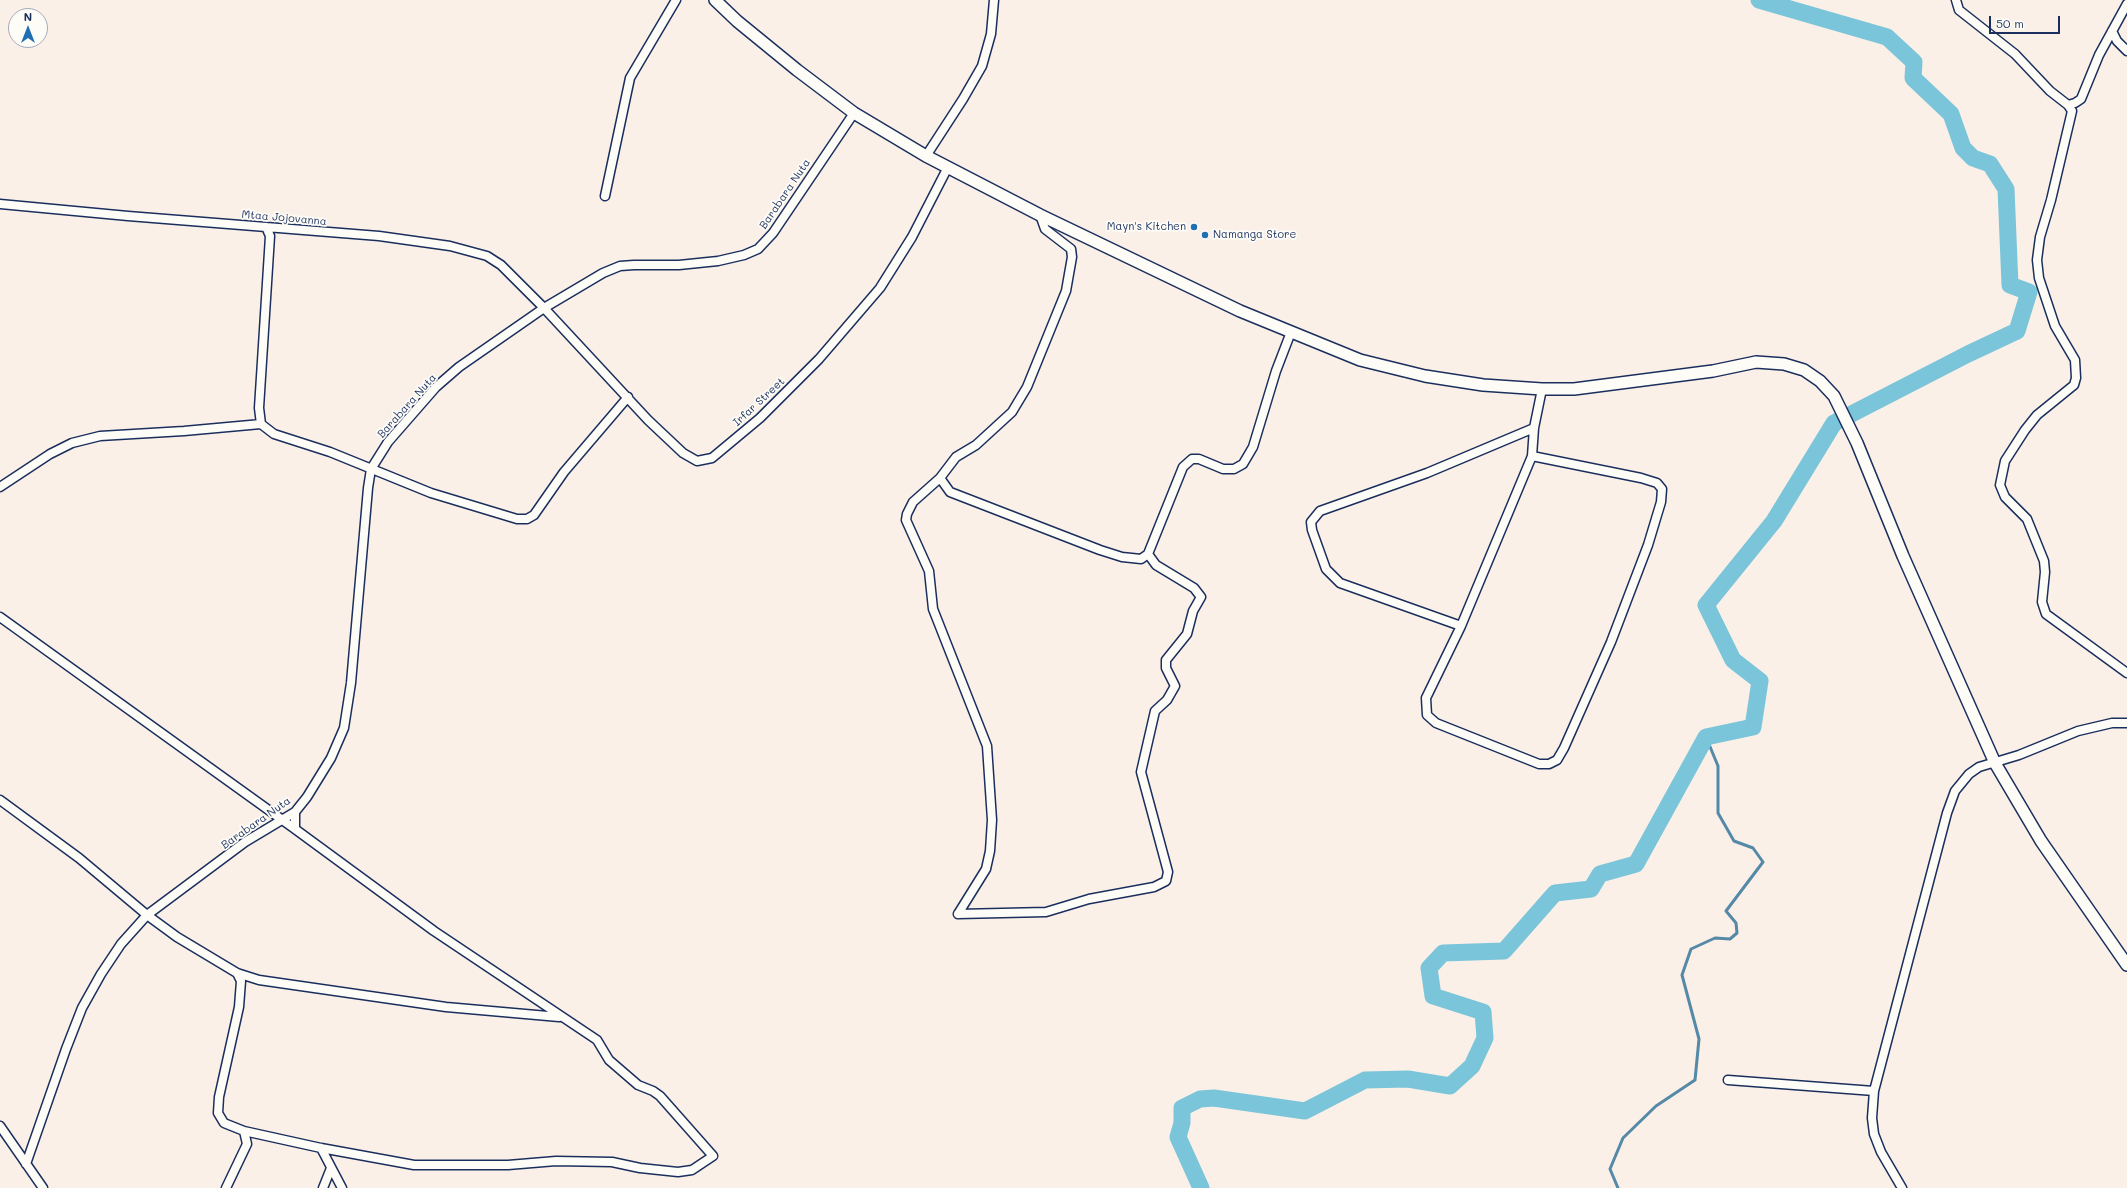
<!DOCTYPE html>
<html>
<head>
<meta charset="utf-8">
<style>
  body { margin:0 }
  #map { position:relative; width:2127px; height:1188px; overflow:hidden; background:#fbf0e7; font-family:Mali,sans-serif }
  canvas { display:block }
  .north { position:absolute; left:8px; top:8px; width:40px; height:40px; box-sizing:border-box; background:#fdfcf7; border:1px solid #a3aaba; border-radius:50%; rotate:0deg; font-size:11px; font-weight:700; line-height:16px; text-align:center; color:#1b2f5e }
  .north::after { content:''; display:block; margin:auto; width:14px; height:18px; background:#1f6fb2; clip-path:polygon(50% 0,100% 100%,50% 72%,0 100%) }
  .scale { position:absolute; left:1989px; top:16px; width:71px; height:18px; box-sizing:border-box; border:2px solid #1b2f5e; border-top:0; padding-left:5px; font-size:12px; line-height:14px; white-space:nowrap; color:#1b2f5e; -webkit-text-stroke:3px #fdfcf7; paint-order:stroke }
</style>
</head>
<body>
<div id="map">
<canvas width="2127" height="1188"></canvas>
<div class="north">N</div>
<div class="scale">50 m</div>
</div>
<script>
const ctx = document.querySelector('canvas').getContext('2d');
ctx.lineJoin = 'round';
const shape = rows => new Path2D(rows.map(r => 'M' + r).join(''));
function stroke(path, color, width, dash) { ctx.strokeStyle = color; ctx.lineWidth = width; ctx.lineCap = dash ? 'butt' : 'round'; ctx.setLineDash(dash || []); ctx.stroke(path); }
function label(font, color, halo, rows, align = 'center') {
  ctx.font = font + ' Mali,sans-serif'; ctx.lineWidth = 3.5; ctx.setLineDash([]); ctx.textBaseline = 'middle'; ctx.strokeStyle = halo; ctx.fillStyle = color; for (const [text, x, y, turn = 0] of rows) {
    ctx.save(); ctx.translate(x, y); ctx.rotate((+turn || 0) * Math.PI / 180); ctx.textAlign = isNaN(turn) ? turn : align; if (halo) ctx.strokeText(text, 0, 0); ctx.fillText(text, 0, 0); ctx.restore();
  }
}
stroke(shape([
  [1618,1188,1610,1169,1623,1138,1656,1106,1695,1080,1699,1039,1682,975,1691,949,1715,938,1730,939,1737,933,1736,923,1726,911,1763,862,1753,848,1734,841,1718,813,1718,766,1706,737]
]), '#5489a8', 3);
stroke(shape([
  [1201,1188,1178,1137,1182,1123,1182,1108,1200,1099,1214,1098,1305,1111,1365,1080,1408,1079,1450,1086,1472,1066,1485,1038,1483,1012,1433,996,1429,968,1443,953,1504,951,1555,893,1591,889,1600,874,1636,864,1706,737,1753,727,1760,681,1733,660,1706,605,1774,521,1834,423,1968,354,2017,331,2029,292,2010,285,2006,189,1990,164,1973,158,1963,148,1951,114,1913,78,1914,62,1887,37,1759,0]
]), '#7ac5da', 17);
const street = shape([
  [1956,0,1959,10,2015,54,2050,91,2068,105,2075,103,2081,99,2099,55,2127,4],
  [2112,31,2117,41,2127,51],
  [2068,105,2072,111,2051,200,2040,237,2037,260,2039,278,2055,326,2075,360,2076,378,2074,385,2037,415,2025,430,2005,461,2000,485,2005,497,2027,519,2044,561,2045,572,2042,602,2046,614,2127,673],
  [926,156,963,99,982,66,991,34,994,0],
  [605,196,630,78,676,0],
  [0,204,128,216,379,236,450,246,487,256,501,265,544,308,648,420,683,453,697,461,712,458,760,418,819,359,880,288,912,237,948,167],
  [266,227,270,236,259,408,261,424,274,434,330,452,431,493,517,519,527,519,534,515,564,472,628,397],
  [1532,456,1641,478,1657,483,1662,489,1661,502,1648,545,1611,642,1564,748,1557,760,1549,764,1539,764,1436,723,1427,715,1426,698,1461,626,1532,456,1534,428,1542,389],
  [940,478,950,492,1100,550,1122,557,1141,559,1148,554,1183,467,1192,459,1199,459,1223,469,1234,469,1243,464,1253,447,1276,371,1291,332],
  [0,487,50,454,72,443,100,436,184,431,261,424],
  [0,617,295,829],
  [1461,626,1340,583,1326,569,1312,530,1311,522,1320,511,1427,473,1534,428],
  [0,800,79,858,147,915,177,937,237,973,259,980,446,1007,559,1017],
  [958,914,986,869,990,851,992,820,987,746,933,609,929,571,906,520,907,514,913,502,940,478,956,457,976,445,1012,412,1027,387,1066,291,1072,257,1071,249,1045,229,1040,215],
  [958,914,1046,912,1089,899,1154,887,1166,881,1168,872,1141,772,1155,711,1167,700,1175,686,1166,668,1166,660,1187,634,1193,611,1201,597,1194,588,1156,565,1148,554],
  [237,973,241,981,239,1007,219,1097,218,1113,224,1123,244,1131,321,1148,414,1165,508,1165,556,1161,612,1162,640,1168,678,1172,692,1170,713,1156,660,1096,653,1091,638,1085,609,1060,597,1040,434,931,295,829,295,812],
  [1728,1080,1874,1091],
  [0,1126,43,1188],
  [321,1148,342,1188],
  [26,1164,66,1049,82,1008,101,974,121,944,147,915,245,842,295,812,307,797,331,758,344,728,351,683,368,488,371,469,388,442,436,387,459,367,544,308,603,273,620,266,634,265,679,265,718,261,744,255,758,249,773,233,854,113],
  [226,1188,247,1144,244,1131],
  [323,1188,331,1168],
  [1902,1188,1881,1152,1874,1134,1872,1118,1874,1091,1947,813,1955,791,1969,774,1979,767,2019,755,2078,731,2112,723,2127,723]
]);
const secondary = shape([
  [715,0,737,21,797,70,854,113,926,156,1040,215,1240,311,1360,360,1425,376,1483,385,1542,389,1574,389,1713,371,1756,362,1784,364,1804,370,1820,381,1834,396,1857,443,1903,556,1995,763,2041,841,2127,965]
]);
stroke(street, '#1b2f5e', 11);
stroke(secondary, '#1b2f5e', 14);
stroke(street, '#fdfcf7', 8);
stroke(secondary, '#fdfcf7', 11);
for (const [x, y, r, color] of [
  [1194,227,4,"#1f6fb2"],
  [1205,235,4,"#1f6fb2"]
]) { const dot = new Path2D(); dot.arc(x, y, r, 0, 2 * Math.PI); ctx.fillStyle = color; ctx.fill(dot); stroke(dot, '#fdfcf7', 1.5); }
label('11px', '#1b2f5e', '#fdfcf7', [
  ["Barabara Nuta",785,194,-56],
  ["Mtaa Jojovanna",284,218,5],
  ["Irfar Street",759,402,-43],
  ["Barabara Nuta",407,406,-48],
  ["Barabara Nuta",256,823,-35]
]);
label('11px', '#1b2f5e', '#fdfcf7', [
  ["Mayn's Kitchen",1186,227],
  ["Namanga Store",1213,235,"left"]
], 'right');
</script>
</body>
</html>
